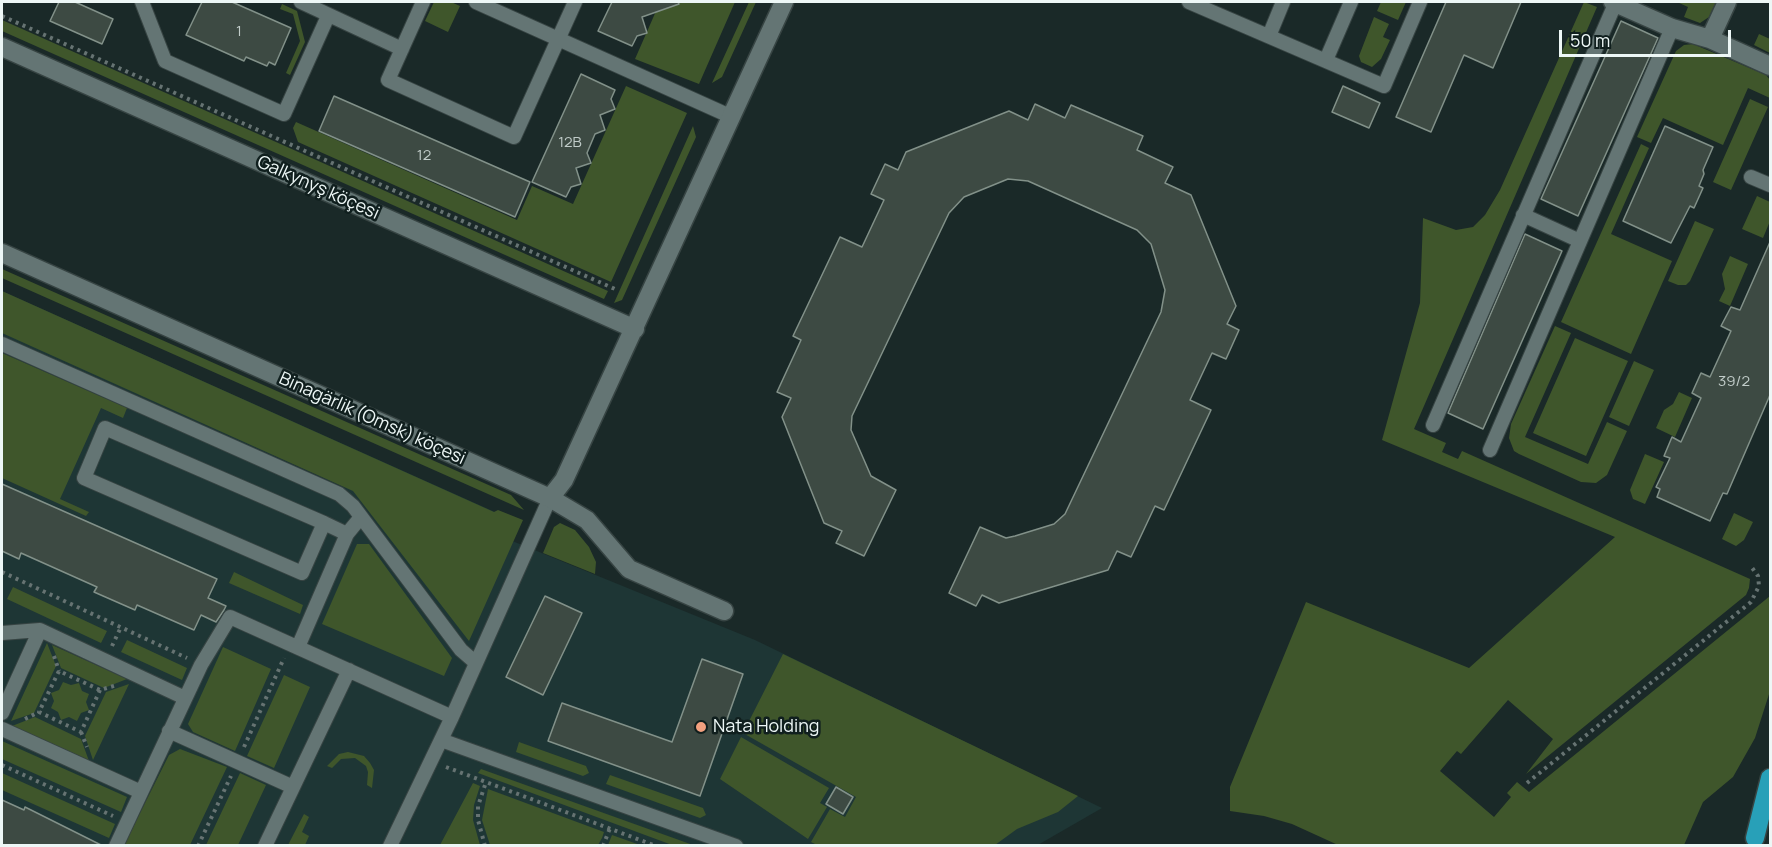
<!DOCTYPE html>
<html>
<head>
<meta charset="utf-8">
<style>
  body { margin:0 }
  #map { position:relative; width:1772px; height:847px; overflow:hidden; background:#1a2928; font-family:Manrope,sans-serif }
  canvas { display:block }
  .frame { position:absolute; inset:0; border:3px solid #edf7f6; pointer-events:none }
  .scale { position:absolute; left:1559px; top:30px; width:172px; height:27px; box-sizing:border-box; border:3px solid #edf7f6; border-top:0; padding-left:8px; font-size:18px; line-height:21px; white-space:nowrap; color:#edf7f6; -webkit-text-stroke:4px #101f1e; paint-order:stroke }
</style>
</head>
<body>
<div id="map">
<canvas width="1772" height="847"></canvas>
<div class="frame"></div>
<div class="scale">50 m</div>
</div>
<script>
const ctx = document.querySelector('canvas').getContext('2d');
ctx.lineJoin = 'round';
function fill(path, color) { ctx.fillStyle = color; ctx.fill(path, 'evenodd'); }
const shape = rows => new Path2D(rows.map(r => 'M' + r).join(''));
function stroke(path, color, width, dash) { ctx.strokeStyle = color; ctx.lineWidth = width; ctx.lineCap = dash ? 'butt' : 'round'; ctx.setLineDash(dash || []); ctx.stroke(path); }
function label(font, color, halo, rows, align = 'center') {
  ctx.font = font + ' Manrope,sans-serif'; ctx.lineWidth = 5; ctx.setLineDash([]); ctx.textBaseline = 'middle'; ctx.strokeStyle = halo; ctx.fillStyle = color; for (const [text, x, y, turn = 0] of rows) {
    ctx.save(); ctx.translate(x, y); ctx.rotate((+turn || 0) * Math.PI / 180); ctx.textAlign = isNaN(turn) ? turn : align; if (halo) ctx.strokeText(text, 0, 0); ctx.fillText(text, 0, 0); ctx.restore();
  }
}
fill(shape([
  [2,291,495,512,500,536,755,640,1102,808,1036,846,2,846]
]), '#1e3635');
fill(shape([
  [434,2,451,2,460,6,448,32,425,21],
  [660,2,735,2,699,84,635,59],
  [749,2,756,2,722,77,712,83],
  [1381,2,1406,2,1398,20,1377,11],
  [1584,2,1597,7,1414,429,1446,443,1442,452,1458,459,1462,451,1750,579,1749,588,1746,595,1526,774,1553,739,1508,700,1461,754,1457,751,1440,771,1494,817,1511,797,1507,793,1517,782,1529,792,1770,596,1770,691,1755,738,1733,777,1703,802,1684,845,1338,845,1292,824,1264,816,1230,811,1230,787,1306,602,1469,668,1615,537,1382,440,1420,303,1423,218,1456,230,1473,227,1485,215,1500,190],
  [1677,2,1716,2,1709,17,1700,23,1684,17,1688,7],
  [282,4,297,11,305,42,290,75,286,73,300,41,293,14,280,9],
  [1374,17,1389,24,1383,37,1390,40,1381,59,1372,67,1361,62,1359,56],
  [2,20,285,146,608,291,604,299,2,31],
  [1759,34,1770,39,1770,53,1754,45],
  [1693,44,1766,75,1770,80,1770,98,1748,88,1723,145,1663,118,1651,143,1637,137,1676,51,1684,45],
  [626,86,687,113,611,282,298,142,293,128,296,122,517,220,532,186,573,204],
  [1750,99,1768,107,1731,190,1713,182],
  [693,126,696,137,622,300,614,303],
  [1641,144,1649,148,1611,234,1672,261,1631,354,1561,322],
  [1757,196,1770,202,1770,221,1763,238,1742,229],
  [1695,221,1714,229,1690,281,1686,285,1678,285,1668,281],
  [1730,256,1748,264,1730,306,1719,301,1725,289,1722,274],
  [2,269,511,495,524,510,2,278],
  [2,291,494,512,498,510,523,520,469,641,353,491,2,333],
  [1555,326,1571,333,1525,437,1588,464,1607,422,1627,431,1607,475,1596,483,1581,482,1519,454,1514,451,1509,438,1511,424],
  [1575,338,1628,361,1586,456,1533,433],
  [2,353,127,408,123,418,101,408,60,499,89,512,86,516,2,478],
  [1634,361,1654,370,1629,426,1609,417],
  [1679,392,1692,398,1675,437,1656,428,1664,410,1673,404],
  [1645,454,1664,462,1645,504,1633,499,1630,490],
  [1734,513,1753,522,1744,540,1736,546,1722,539],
  [560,523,575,530,589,547,596,562,595,574,543,553,554,527],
  [357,544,369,544,452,658,444,676,322,624],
  [234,572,303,605,300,614,229,583],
  [13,587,107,631,101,643,7,599],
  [127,640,187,668,182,680,121,652],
  [47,643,56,666,34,713,11,721],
  [52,645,127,679,104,688,61,668],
  [223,647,271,669,235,751,193,732,188,724],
  [783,654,1078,796,1058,812,1017,829,995,845,817,845,811,842,830,809,845,817,856,797,743,733],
  [284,675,310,687,274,768,247,756],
  [63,682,71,685,79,683,82,691,89,694,86,702,89,710,81,713,77,721,69,717,61,720,58,712,51,708,54,701,51,693,59,690],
  [129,684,93,760,85,736,106,692],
  [35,717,81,739,89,761,12,726],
  [741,737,829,788,820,803,827,807,808,839,720,779],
  [2,741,127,797,121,812,2,759],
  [519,742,586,766,589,773,583,776,516,752],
  [180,749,227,767,190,845,124,845,169,755],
  [348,752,364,756,370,763,374,770,372,788,367,785,368,772,366,766,355,758,341,759,332,768,327,766,339,754],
  [481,769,693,845,672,845,478,773],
  [2,773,115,824,109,838,2,790],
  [240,773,266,785,238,845,206,845],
  [610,775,703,808,706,815,700,818,606,784],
  [473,783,480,786,474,805,473,820,480,845,440,845],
  [488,789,604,832,602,838,598,845,490,845,482,820],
  [304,814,309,817,302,832,309,836,305,845,288,845],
  [612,835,640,845,608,845]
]), '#3f562b');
const building = shape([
  [59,2,75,2,113,19,102,44,50,21,59,2],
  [202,2,232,2,291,28,275,65,269,62,267,66,246,57,244,61,186,35,202,2],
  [612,2,678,2,679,4,642,17,647,33,637,36,632,46,598,31,612,2],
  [1446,2,1521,2,1493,68,1464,55,1431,132,1396,117,1446,2],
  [1621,21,1658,38,1578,216,1541,199,1621,21],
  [581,74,615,90,611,99,615,109,600,115,605,130,595,134,587,153,591,163,576,168,581,184,571,187,566,197,532,182,581,74],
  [1343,86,1380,103,1369,128,1332,112,1343,86],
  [334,96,530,182,515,217,319,131,334,96],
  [1035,104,1065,118,1071,105,1143,136,1137,150,1173,167,1165,183,1191,195,1236,306,1227,324,1239,330,1226,359,1212,353,1190,400,1211,410,1164,510,1155,506,1131,557,1117,551,1108,570,999,603,982,595,976,606,949,593,980,527,1006,538,1015,536,1054,524,1065,514,1161,312,1165,290,1151,244,1137,230,1028,181,1008,179,964,197,949,213,852,416,851,430,871,476,896,490,864,556,836,543,842,531,824,523,782,417,791,398,777,392,801,340,793,336,840,237,862,247,884,200,871,194,885,164,898,170,906,152,1009,111,1028,120,1035,104],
  [1665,126,1713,147,1703,170,1704,174,1699,186,1703,188,1694,208,1690,206,1671,243,1623,221,1665,126],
  [1525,234,1562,251,1483,429,1448,413,1525,234],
  [1770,242,1770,395,1727,494,1723,493,1710,521,1657,497,1660,489,1656,487,1670,458,1664,456,1672,437,1681,442,1701,398,1692,393,1701,373,1710,377,1731,331,1721,326,1731,307,1740,310,1770,242],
  [2,484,217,579,208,598,226,606,224,610,216,622,201,615,194,630,137,605,135,610,94,592,97,587,21,553,19,559,2,551,2,484],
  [545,596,582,613,543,695,506,677,545,596],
  [702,659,743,674,700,796,548,741,562,703,672,742,702,659],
  [836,787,853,797,843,814,826,804,836,787],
  [2,800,24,810,25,807,103,846,2,846,2,800]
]);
fill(building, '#3d4a43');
stroke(building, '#829189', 1.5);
const lane = shape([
  [142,2,165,61,284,114,328,16],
  [301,2,402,49],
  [423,2,388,80,514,137,575,2],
  [476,2,732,117],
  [1189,2,1384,86,1420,2],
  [1269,36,1283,2],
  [1326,60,1351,2],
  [1751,177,1770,185],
  [1523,215,1580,241],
  [2,344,339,494,353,506,461,650,476,663],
  [1433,425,1615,4],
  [1490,450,1672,28],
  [324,523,302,573,84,478,105,428,324,523,347,534],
  [2,633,40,630,185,698],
  [298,647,347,534,361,517],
  [2,713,40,630],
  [2,729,141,792],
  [169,731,293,787],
  [441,740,736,846],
  [116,846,201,665,230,617,452,717],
  [265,846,349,670],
  [390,846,452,717,550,498]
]);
const street = shape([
  [1613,2,1672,28,1710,39,1770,66],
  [1710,39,1727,2],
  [2,47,635,329],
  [2,253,550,498,587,520,629,569,724,611],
  [550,498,564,480,784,2]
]);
const primary = shape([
  [1755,838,1770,778]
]);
stroke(lane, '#374443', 16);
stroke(street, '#374443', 21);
stroke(primary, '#374443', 21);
stroke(shape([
  [2,16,615,289],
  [2,572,187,658],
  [112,646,121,627],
  [54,656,59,671],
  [100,690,81,732,39,712,59,671,100,690,117,685],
  [25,719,39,712],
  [81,732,87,747],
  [244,747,284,658],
  [2,765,113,816],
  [446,767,656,846],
  [1527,783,1751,602,1759,586,1758,576,1750,565],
  [198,846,231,776],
  [485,846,478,820,478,806,486,782],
  [603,846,610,828]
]), '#667372', 4, [3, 4.5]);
stroke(lane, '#647574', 14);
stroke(street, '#647574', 18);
stroke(primary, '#28a0b8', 18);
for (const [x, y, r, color] of [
  [701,727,6,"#f2a07f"]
]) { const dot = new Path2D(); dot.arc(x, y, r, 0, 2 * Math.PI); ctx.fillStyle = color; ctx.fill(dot); stroke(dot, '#101f1e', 2); }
label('15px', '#c1ccc9', null, [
  ["1",239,32],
  ["12B",570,143],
  ["12",424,156],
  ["39/2",1734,382]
]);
label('18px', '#edf7f6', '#101f1e', [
  ["Galkynyş köçesi",318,188,24],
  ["Binagärlik (Omsk) köçesi",372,419,24]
]);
label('18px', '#edf7f6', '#101f1e', [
  ["Nata Holding",713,727]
], 'left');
</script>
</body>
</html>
